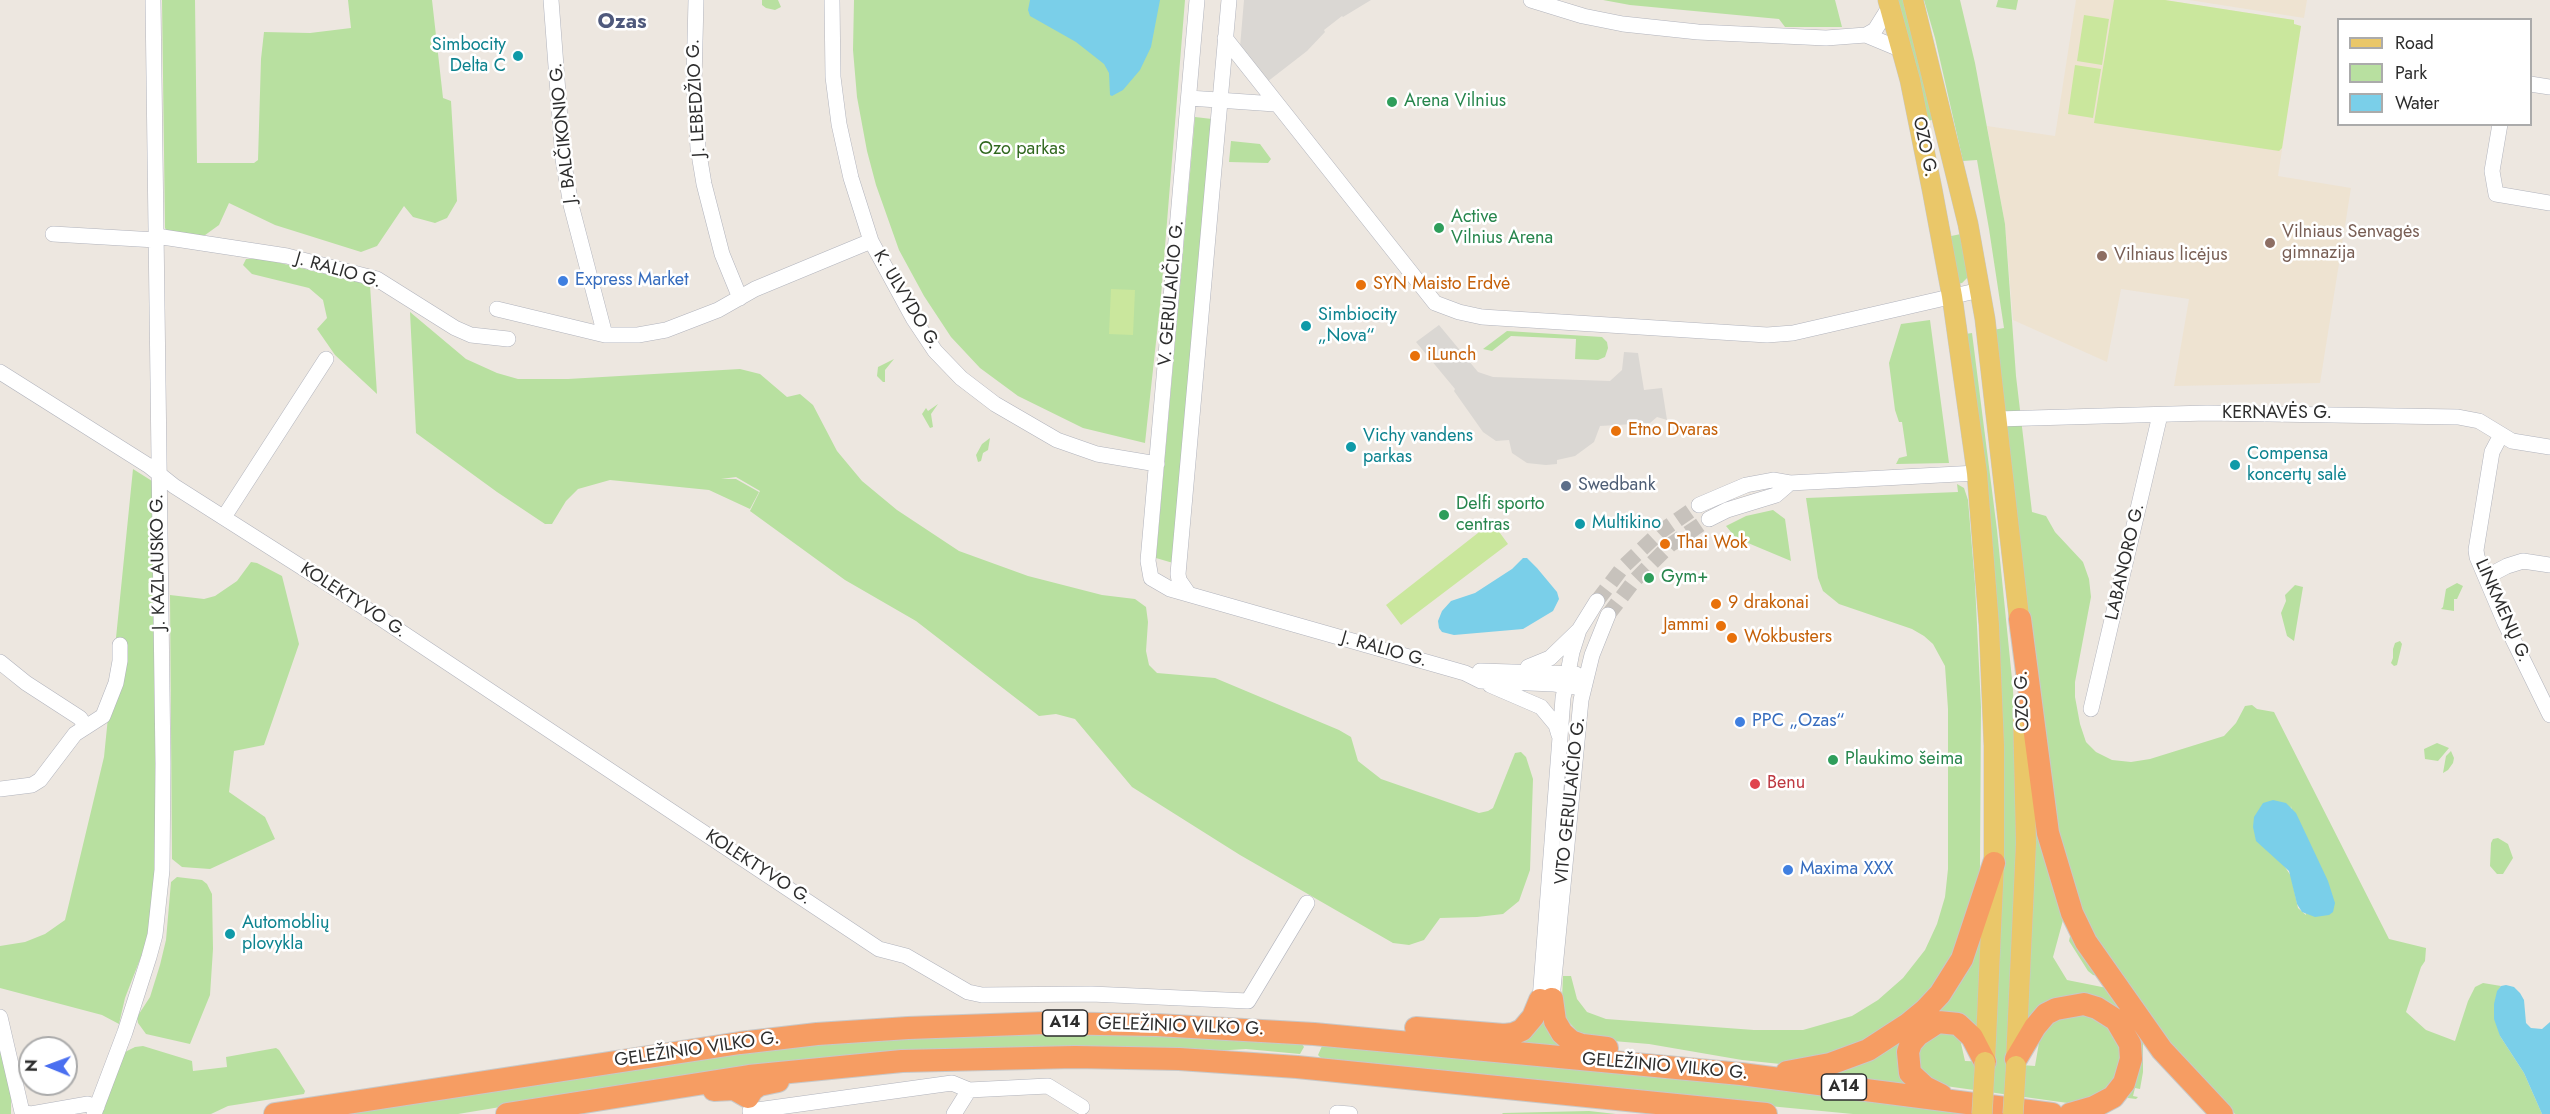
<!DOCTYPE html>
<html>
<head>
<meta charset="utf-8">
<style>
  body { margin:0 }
  #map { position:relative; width:2550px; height:1114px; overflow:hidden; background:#ede7e0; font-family:Jost,sans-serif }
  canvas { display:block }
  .legend { position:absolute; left:2337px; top:18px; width:195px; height:108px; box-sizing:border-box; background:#fff; border:2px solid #ababab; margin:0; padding:8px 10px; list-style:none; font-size:18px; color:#2d2d2d }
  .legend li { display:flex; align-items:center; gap:12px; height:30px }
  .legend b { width:30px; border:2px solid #ababab }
  .north { position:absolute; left:18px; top:1036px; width:60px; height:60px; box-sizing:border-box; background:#fff; border:2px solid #ababab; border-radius:50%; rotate:271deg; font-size:16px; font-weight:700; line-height:24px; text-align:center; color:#2d2d2d }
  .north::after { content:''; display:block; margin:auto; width:21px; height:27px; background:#4a6ff0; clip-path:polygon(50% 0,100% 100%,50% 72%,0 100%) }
</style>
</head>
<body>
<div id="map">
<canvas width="2550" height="1114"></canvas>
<ul class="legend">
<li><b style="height:8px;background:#eac769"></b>Road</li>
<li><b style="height:16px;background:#b8e0a0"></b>Park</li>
<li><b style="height:16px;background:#7acfe9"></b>Water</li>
</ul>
<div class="north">N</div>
</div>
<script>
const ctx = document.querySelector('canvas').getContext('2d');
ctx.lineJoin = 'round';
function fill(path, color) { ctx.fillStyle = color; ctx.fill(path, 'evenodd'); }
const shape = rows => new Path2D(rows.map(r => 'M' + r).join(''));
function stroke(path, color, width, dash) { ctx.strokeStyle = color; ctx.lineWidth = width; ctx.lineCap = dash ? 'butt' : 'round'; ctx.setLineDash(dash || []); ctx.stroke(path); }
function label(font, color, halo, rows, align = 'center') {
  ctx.font = font + ' Jost,sans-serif'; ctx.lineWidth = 5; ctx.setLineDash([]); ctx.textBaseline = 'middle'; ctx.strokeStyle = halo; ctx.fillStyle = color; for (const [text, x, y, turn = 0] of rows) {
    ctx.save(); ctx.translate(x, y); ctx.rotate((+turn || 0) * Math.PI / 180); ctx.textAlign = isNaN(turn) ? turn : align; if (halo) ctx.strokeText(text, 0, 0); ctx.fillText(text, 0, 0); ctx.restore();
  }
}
fill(shape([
  [2076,0,2165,0,2294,20,2294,24,2301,26,2278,176,2351,188,2320,383,2174,386,2189,299,2121,289,2107,362,2013,320,2005,224,1987,126,2055,136],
  [2189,0,2307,0,2304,18]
]), '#eee3d1');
fill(shape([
  [162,0,195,0,197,163,254,163,258,160,261,59,264,32,310,33,351,28,348,0,432,0,443,98,451,101,457,201,447,218,435,223,413,217,404,206,377,246,361,252,275,225,229,203,219,225,201,238,167,231,165,228],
  [762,0,778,0,781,7,775,10,766,8,762,5],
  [854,0,1185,0,1161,296,1145,443,1083,428,1018,396,980,368,951,337,924,296,899,250,876,185,867,151,857,97,853,50],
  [1603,0,1835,0,1842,27,1785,27,1779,19,1630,5],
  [1895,0,1907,0,1938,118,1928,121,1951,236,1961,234,1968,277,1962,283,1957,284],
  [1924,0,1960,0,1975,63,2005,224,2016,376,2032,512,2046,516,2055,532,2083,562,2089,579,2091,597,2075,682,2075,697,2080,724,2086,742,2096,752,2112,760,2131,762,2150,759,2224,736,2236,723,2245,706,2252,705,2257,709,2274,712,2389,939,2426,948,2425,961,2421,967,2406,1012,2426,1030,2455,1041,2468,1001,2475,987,2483,983,2501,986,2497,992,2500,1036,2524,1073,2542,1114,2235,1114,2185,1065,2089,936,2060,867,1993,330,2004,328,1989,229,1977,160,1963,161,1935,38],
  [2291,806,2306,915,2298,908,2291,876,2283,864],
  [1998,0,2018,0,2016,10,1996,7],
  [1195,117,1212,119,1173,563,1156,558],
  [1231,141,1260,144,1271,159,1268,163,1229,162],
  [246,259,264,259,370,285,377,394,335,355,317,329,327,318,323,300,309,288,252,274,243,265],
  [410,312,466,359,497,373,518,379,568,379,740,369,760,374,787,397,800,394,813,405,837,451,862,481,897,510,959,551,1028,576,1102,595,1135,599,1146,607,1148,622,1146,651,1149,665,1157,673,1215,678,1339,730,1351,737,1358,761,1381,779,1479,813,1488,811,1493,808,1515,753,1521,752,1526,757,1533,779,1530,870,1519,901,1503,914,1477,917,1440,918,1424,940,1409,945,1393,943,1240,855,1132,787,1075,719,1056,714,1039,716,916,621,845,580,750,511,760,491,736,477,721,479,736,479,759,492,750,509,709,490,610,480,578,489,566,501,552,524,545,524,497,492,416,433],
  [1930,320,1949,463,1896,464,1899,458,1907,456,1902,422,1899,422,1895,410,1889,363,1901,324],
  [1507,331,1602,337,1607,342,1608,348,1605,357,1598,360,1575,359,1576,339,1511,336,1492,351,1483,349],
  [1972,333,1997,530,2013,689,2018,825,2008,1064,2035,1066,2041,1031,2047,1022,2079,1010,2106,1019,2123,1044,2113,1090,2075,1104,1931,1084,1913,1058,1916,1047,1946,1029,1960,1039,1965,1061,1992,1062,1997,960,1965,334],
  [894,359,885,370,885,382,883,382,877,376,878,367],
  [938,404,931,414,933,427,930,428,922,414,926,408,928,411],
  [990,438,988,450,983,453,981,461,978,462,976,455,982,444],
  [133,469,152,481,158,851,151,924,144,949,125,998,119,1024,102,1015,0,988,0,946,25,942,45,934,65,920,104,757],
  [1957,484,1964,488,1968,500,1975,584,1981,707,1980,866,1979,884,1951,972,1878,1040,1790,1065,1742,1060,1649,1044,1589,1039,1580,1034,1565,1018,1562,999,1563,976,1571,976,1577,999,1587,1012,1606,1019,1754,1030,1803,1030,1852,1016,1878,1000,1903,978,1925,950,1937,924,1945,897,1948,869,1948,709,1945,666,1933,644,1924,636,1912,629,1839,604,1823,591,1818,578,1806,498,1958,492],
  [1773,510,1785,519,1791,561,1736,538,1726,526,1746,516],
  [251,562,257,563,282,576,299,644,264,745,234,751,229,792,265,817,275,839,210,869,182,867,172,859,170,595,204,599,215,596,237,581],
  [2457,583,2463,586,2457,599,2454,599,2454,611,2441,609,2443,607,2446,589],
  [2295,585,2303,587,2294,641,2287,636,2281,613,2286,601,2285,595],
  [2400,641,2402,644,2397,665,2394,666,2391,663,2393,658,2393,649,2395,643],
  [2437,743,2449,748,2438,761,2425,759,2424,749],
  [2451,751,2454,758,2453,763,2448,770,2443,773,2446,756],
  [2033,757,2066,909,2053,957,2067,980,2112,989,2143,1037,2143,1072,2140,1089,2135,1088,2133,1096,2138,1097,2136,1099,2128,1098,2127,1095,2132,1083,2109,1006,2026,1024],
  [2498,838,2508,844,2513,858,2503,874,2497,874,2490,866,2491,843,2493,839],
  [177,877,202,880,207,884,212,894,213,949,210,995,190,1044,146,1034,138,1023,137,1017,150,997,160,965,166,940,171,882],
  [1984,909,1978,1037,1970,1026,1910,1036,1915,1086,1816,1075,1894,1045],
  [2073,923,2103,977,2093,975,2088,971,2069,941],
  [1544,1015,1579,1049,1508,1043],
  [0,1028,11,1077,11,1114,0,1114],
  [1029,1029,1302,1044,1304,1047,1300,1054,1246,1049,615,1088,458,1114,339,1114,747,1048],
  [143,1046,192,1061,193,1071,227,1067,226,1057,276,1048,279,1050,305,1091,304,1094,228,1106,211,1114,101,1114,123,1053,135,1047],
  [1322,1046,1697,1079,2001,1114,1853,1114,1706,1100,1323,1060,1318,1055],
  [1589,1111,1616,1114,1502,1114,1503,1113]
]), '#b8e0a0');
fill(shape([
  [2114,0,2165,0,2294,20,2294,24,2301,26,2282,148,2279,151,2094,123],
  [2084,15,2109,19,2102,65,2077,61],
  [2075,65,2101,69,2093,118,2068,114],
  [1111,289,1135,290,1133,335,1109,334],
  [1492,522,1508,544,1401,625,1386,605]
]), '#cae79d');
fill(shape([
  [1244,0,1371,0,1343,17,1342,16,1324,30,1325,32,1307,51,1267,82,1240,47],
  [1439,325,1478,372,1493,377,1610,381,1622,370,1624,352,1638,353,1644,390,1662,388,1667,420,1657,417,1650,423,1600,426,1594,442,1575,456,1557,460,1557,464,1546,465,1527,463,1512,453,1509,440,1496,441,1483,432,1454,391,1455,389,1416,342]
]), '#dad7d3');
fill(shape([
  [1030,0,1160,0,1151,47,1140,70,1123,90,1112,96,1110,95,1109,73,1104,64,1076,42,1030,16,1028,10],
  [1523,558,1527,558,1537,568,1557,592,1559,599,1553,611,1523,629,1454,635,1442,632,1439,628,1438,621,1442,611,1451,601,1475,593,1512,569],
  [2273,800,2286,803,2296,813,2328,881,2335,903,2333,912,2329,915,2315,917,2302,912,2297,904,2289,871,2256,841,2253,827,2254,817,2263,803],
  [2506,985,2514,987,2520,993,2524,1000,2526,1023,2531,1028,2542,1029,2550,1022,2550,1114,2542,1114,2524,1073,2500,1036,2494,1019,2494,1004,2497,991,2501,986]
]), '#7acfe9');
stroke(shape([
  [1597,601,1623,567,1660,532,1699,505],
  [1608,615,1634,581,1670,545,1709,519]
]), '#c7c2bc', 15, [15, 8]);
const minor = shape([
  [551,0,563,159,571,205,605,335],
  [696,0,694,82,698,148,704,184,722,254,740,298],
  [832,0,833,77,839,124,851,178,871,241,913,318,935,351,961,378,995,404,1057,440,1097,454,1157,464],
  [1197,0,1148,561,1151,578,1170,589,1465,673,1481,681,1554,684,1583,688],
  [1531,0,1583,16,1623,24,1698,32,1826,38,1866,35,1875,30,1890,6],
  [1866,35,1902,50],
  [1225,38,1435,303,1459,312,1482,317,1767,335,1793,333,1980,290],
  [2530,84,2550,87],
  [1189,98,1275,104],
  [2500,124,2492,171,2496,194,2550,203],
  [53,234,156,240],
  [156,236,287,256,377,279,455,328,471,335,508,339],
  [497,309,605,335,638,335,666,330,718,310,755,289,871,241],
  [0,372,149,466,174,486,347,596,879,949,906,956,968,992,982,995,1091,994,1248,1001,1307,903],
  [1997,419,2207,413,2458,417,2479,421,2512,441,2550,447],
  [2501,435,2492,452,2476,550,2477,557,2505,623,2550,715],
  [1699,505,1746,485,1773,480,1790,483,1977,473],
  [224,517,326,359],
  [1709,519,1727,510,1776,495,1790,483],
  [2486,577,2507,566,2523,561,2550,565],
  [1188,593,1179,580,1178,574,1229,0],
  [0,662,26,683,80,718,86,727],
  [1528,667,1550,658,1579,630,1597,601],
  [1480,671,1576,674],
  [1490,685,1541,707,1556,725,1559,735],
  [2091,709,2160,415],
  [0,789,32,785,40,780,75,734,103,716,116,683,120,661,120,645],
  [1552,999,1581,700,1592,655,1608,615],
  [1540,1000,1563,698,1572,652,1579,630],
  [0,1017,22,1112,31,1114,88,1104,97,1107],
  [750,1111,952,1083,969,1090,1048,1086,1082,1107],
  [1337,1113,1350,1114],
  [94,1114,125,1032,149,957,155,935,162,870,163,763,153,0],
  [954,1114,969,1090]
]);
const major = shape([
  [1888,0,1910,80,1932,189,1952,296,1977,473,1989,625,1994,746,1994,863,1985,1062],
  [1913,0,1968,224,1985,319,2021,634],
  [2016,1060,2026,843,2023,712]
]);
const highway = shape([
  [2020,619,2048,833,2072,913,2086,942,2162,1050,2222,1114],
  [1552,999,1555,1021,1562,1033,1571,1041,1582,1045,1607,1048],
  [1416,1028,1504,1035,1513,1034,1522,1030,1533,1017,1540,1000],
  [2016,1059,2035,1027,2046,1014,2056,1009,2084,1004,2097,1008,2116,1020,2130,1044,2131,1059,2124,1083,2113,1097,2094,1107,2070,1114],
  [1787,1072,1830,1064,1868,1050,1908,1024,1925,1010,1940,994,1962,959,1994,863],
  [714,1090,734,1089,748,1097,752,1090,759,1085,778,1081],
  [1941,1095,1925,1087,1910,1073,1908,1052,1911,1043,1918,1035,1938,1022,1958,1024,1972,1037,1985,1062],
  [275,1114,740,1043,817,1034,908,1028,1046,1023,1157,1025,1314,1034,1741,1074,2052,1114],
  [507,1114,749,1076,902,1061,1075,1057,1179,1059,1297,1067,1766,1114]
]);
stroke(minor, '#b1b3bc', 16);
stroke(major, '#c8c8c8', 21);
stroke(highway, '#c8c8c8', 24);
stroke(minor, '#fff', 15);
stroke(major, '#eac769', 20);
stroke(highway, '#f69d63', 22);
const majorBridge = shape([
  [1982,1114,1985,1062],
  [2013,1114,2016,1066]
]);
stroke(majorBridge, '#c8c8c8', 21, []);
stroke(majorBridge, '#eac769', 20);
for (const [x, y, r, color] of [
  [518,56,6,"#0f9aa8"],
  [1392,102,6,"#2e9e5b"],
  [1439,228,6,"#2e9e5b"],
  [2270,243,6,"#8d6e63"],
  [2102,256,6,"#8d6e63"],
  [563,281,6,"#3f7fe0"],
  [1361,285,6,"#e8710a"],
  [1306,326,6,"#0f9aa8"],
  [1415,356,6,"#e8710a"],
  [1616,431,6,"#e8710a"],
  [1351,447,6,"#0f9aa8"],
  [2235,465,6,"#0f9aa8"],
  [1566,486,6,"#5c6f8a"],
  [1444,515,6,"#2e9e5b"],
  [1580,524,6,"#0f9aa8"],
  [1665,544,6,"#e8710a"],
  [1649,578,6,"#2e9e5b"],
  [1716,604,6,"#e8710a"],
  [1721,626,6,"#e8710a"],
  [1732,638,6,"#e8710a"],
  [1740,722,6,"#3f7fe0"],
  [1833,760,6,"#2e9e5b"],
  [1755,784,6,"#e0444e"],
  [1788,870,6,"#3f7fe0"],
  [230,934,6,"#0f9aa8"]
]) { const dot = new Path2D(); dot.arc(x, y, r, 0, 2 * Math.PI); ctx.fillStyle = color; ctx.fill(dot); stroke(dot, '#fff', 2); }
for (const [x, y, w] of [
  [1065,1023,45],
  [1844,1087,45]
]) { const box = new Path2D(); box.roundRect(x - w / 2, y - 13, w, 26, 4.5); ctx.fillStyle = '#fff'; ctx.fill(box); stroke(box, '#2d2d2d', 1.5); }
label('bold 16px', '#2d2d2d', null, [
  ["A14",1065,1023],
  ["A14",1844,1087]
]);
label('18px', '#0d838f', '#fff', [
  ["Simbocity",506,46,"right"],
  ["Delta C",506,67,"right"],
  ["Simbiocity",1318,316],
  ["„Nova“",1318,337],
  ["Vichy vandens",1363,437],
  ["parkas",1363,458],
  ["Compensa",2247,455],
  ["koncertų salė",2247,476],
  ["Multikino",1592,524],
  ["Automoblių",242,924],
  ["plovykla",242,945]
], 'left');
label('18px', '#2d2d2d', '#fff', [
  ["J. LEBEDŽIO G.",697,98,-93],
  ["J. BALČIKONIO G.",564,133,-96],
  ["OZO G.",1924,147,78],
  ["J. RALIO G.",338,271,16],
  ["V. GERULAIČIO G.",1172,293,-85],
  ["K. ULVYDO G.",906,300,59],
  ["KERNAVĖS G.",2277,414],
  ["J. KAZLAUSKO G.",159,562,-91],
  ["LABANORO G.",2126,562,-77],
  ["KOLEKTYVO G.",353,601,33],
  ["LINKMENŲ G.",2502,611,66],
  ["J. RALIO G.",1384,650,16],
  ["OZO G.",2023,701,-92],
  ["VITO GERULAIČIO G.",1571,801,-84],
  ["KOLEKTYVO G.",758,868,33],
  ["GELEŽINIO VILKO G.",1181,1027,2],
  ["GELEŽINIO VILKO G.",697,1050,-8],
  ["GELEŽINIO VILKO G.",1665,1067,5]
]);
label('18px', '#27864d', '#fff', [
  ["Arena Vilnius",1404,102],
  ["Active",1451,218],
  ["Vilnius Arena",1451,239],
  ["Delfi sporto",1456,505],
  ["centras",1456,526],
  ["Gym+",1661,578],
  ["Plaukimo šeima",1845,760]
], 'left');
label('18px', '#31681f', '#fff', [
  ["Ozo parkas",1022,150]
]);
label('18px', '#785e54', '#fff', [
  ["Vilniaus Senvagės",2282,233],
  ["gimnazija",2282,254],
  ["Vilniaus licėjus",2114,256]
], 'left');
label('18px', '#366cbe', '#fff', [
  ["Express Market",575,281],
  ["PPC „Ozas“",1752,722],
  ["Maxima XXX",1800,870]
], 'left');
label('18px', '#c56008', '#fff', [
  ["SYN Maisto Erdvė",1373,285],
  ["iLunch",1427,356],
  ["Etno Dvaras",1628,431],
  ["Thai Wok",1677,544],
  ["9 drakonai",1728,604],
  ["Jammi",1709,626,"right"],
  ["Wokbusters",1744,638]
], 'left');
label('18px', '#4e5e75', '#fff', [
  ["Swedbank",1578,486]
], 'left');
label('18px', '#be3a42', '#fff', [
  ["Benu",1767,784]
], 'left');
label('bold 21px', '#4f597c', '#fff', [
  ["Ozas",622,23]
]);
</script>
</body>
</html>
